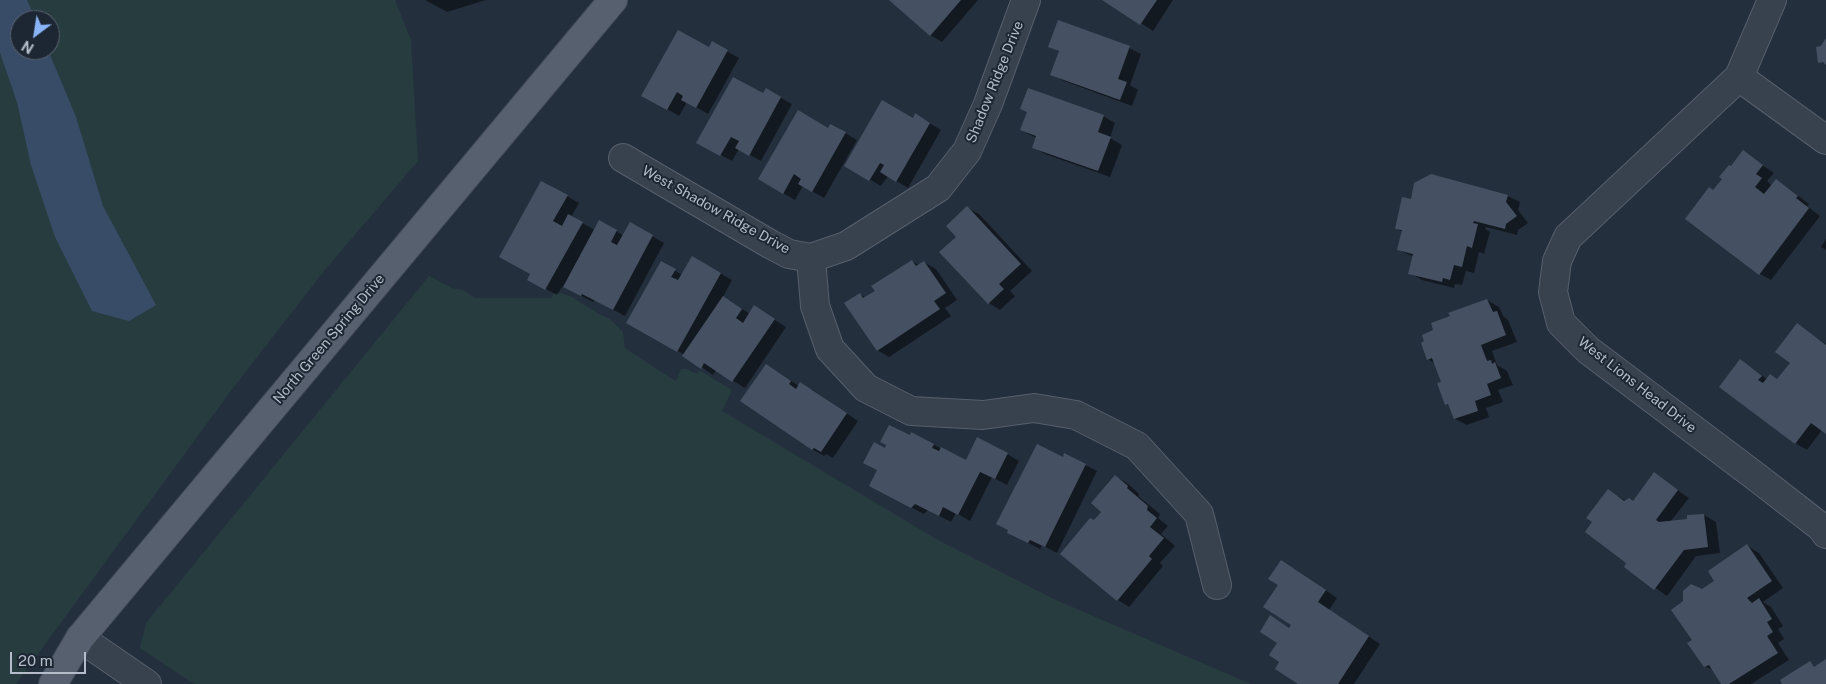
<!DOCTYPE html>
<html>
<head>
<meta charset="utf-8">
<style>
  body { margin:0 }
  #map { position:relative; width:1826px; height:684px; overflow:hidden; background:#242f3e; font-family:"Public Sans",sans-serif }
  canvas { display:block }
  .north { position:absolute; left:10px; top:10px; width:50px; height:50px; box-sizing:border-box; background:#1d2633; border:1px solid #59626f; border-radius:50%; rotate:211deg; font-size:14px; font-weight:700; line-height:20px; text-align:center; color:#b4bcc9 }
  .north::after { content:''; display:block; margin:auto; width:18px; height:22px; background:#8ab4f8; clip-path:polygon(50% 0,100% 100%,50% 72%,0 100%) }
  .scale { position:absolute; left:10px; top:652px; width:76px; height:22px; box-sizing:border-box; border:2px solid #b4bcc9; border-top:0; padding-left:6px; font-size:15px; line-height:18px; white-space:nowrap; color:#b4bcc9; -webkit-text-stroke:4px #1d2633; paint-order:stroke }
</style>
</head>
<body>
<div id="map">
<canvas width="1826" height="684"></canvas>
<div class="north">N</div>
<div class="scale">20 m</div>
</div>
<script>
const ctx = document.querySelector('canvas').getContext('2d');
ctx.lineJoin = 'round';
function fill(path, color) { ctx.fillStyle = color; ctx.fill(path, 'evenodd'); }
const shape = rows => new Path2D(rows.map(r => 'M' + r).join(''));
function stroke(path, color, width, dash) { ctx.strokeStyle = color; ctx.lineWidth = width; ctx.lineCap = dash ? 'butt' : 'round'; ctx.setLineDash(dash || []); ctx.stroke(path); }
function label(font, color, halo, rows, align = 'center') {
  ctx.font = font + ' "Public Sans",sans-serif'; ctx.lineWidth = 4; ctx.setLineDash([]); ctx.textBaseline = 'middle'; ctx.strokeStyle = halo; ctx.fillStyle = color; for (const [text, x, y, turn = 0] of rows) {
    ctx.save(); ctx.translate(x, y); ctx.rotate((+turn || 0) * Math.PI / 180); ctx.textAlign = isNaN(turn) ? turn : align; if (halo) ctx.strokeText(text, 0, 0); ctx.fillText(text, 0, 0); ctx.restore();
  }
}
fill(shape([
  [0,0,395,0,411,40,418,161,324,271,233,388,16,684,0,684],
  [20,20,50,20,50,50,20,50],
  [429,276,452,288,463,290,475,298,551,298,554,293,561,293,572,297,599,314,610,319,623,332,625,348,663,373,676,381,681,369,687,369,694,373,698,373,699,370,732,390,722,411,938,540,1056,600,1251,684,194,684,140,648,146,623]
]), '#263c3f');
fill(shape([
  [0,0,27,0,36,20,20,20,20,50,48,50,76,117,103,206,156,305,129,321,92,311,55,237,31,165,17,102,0,53]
]), '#394c67');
fill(shape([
  [425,0,486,0,447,12],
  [890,0,978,0,942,42,930,35],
  [1105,0,1173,0,1153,31],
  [712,43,739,58,708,114,687,102,679,116,643,95,709,48],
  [1050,47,1129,48,1141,54,1130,85,1138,90,1132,106,1064,81,1052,74,1060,52],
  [767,90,792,104,761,161,739,149,732,161,710,149],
  [1028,112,1103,116,1115,123,1110,138,1122,145,1110,177,1045,154,1033,147,1036,138,1021,130],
  [916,115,941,130,908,188,888,176,881,186,845,165,913,119],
  [831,125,857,140,824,198,803,186,795,200,759,179,829,129],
  [1743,152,1774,173,1767,181,1772,186,1776,181,1788,188,1809,204,1807,206,1820,216,1771,280,1760,274,1714,191],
  [1431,175,1508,196,1520,202,1518,210,1528,223,1518,230,1517,235,1486,227,1485,229,1490,232,1484,254,1479,252,1474,273,1466,271,1462,285,1455,284,1454,288,1422,280,1410,273,1414,257,1399,250,1403,232,1396,228,1411,201],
  [542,182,579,203,571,217,595,230,616,231,624,236,630,224,664,243,625,316,595,300,593,302,563,286,557,295,528,279,531,273],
  [967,208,979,214,1032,271,1010,291,1015,296,1000,310,989,303,957,237],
  [1826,239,1826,250,1821,247],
  [692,257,732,280,723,297,750,314,766,314,786,327,745,388,716,370,713,375,685,355,627,322,661,262,682,275],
  [912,261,919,265,924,262,936,269,957,300,945,308,951,316,889,357,877,350,860,294,866,298,877,291],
  [1487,300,1499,307,1503,316,1508,320,1517,342,1492,351,1497,365,1507,371,1513,385,1498,390,1503,402,1486,408,1489,417,1467,425,1455,419,1451,407,1446,404,1442,382,1436,364,1428,359,1435,331,1451,317],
  [1797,325,1826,344,1826,433,1822,430,1807,450,1795,443,1740,361,1767,379,1778,380,1791,363],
  [766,365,799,386,813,390,858,421,833,458,826,454,824,456,812,449],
  [912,434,966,461,1007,454,1019,461,1007,485,992,477,970,521,956,513,951,522,928,510,924,514,882,492,878,470,885,449,910,437],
  [1065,455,1097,471,1057,553,1042,545,1040,549,1021,539,1064,459],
  [1654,474,1689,498,1670,522,1689,520,1688,516,1704,515,1716,522,1720,553,1696,556,1667,596,1625,567,1628,563,1594,522,1608,491,1626,501,1633,502],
  [1115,476,1127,483,1139,494,1138,496,1160,514,1158,518,1168,526,1161,534,1175,546,1160,563,1163,566,1129,607,1118,600,1061,554,1103,512],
  [1747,546,1759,553,1783,588,1763,602,1771,607,1783,626,1778,629,1784,639,1778,643,1789,660,1751,684,1723,684,1715,671,1705,666,1693,640,1702,591,1716,581],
  [1293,568,1337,598,1329,610,1380,644,1354,684,1300,684,1281,662,1293,625]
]), '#0007');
fill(shape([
  [889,0,961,0,930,36],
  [1102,0,1157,0,1140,25],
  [1058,20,1130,46,1118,79,1127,82,1120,100,1050,75,1059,51,1048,47],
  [678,30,709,47,712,41,728,50,696,108,681,100,683,96,677,92,667,110,641,96],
  [1826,38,1826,65,1823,62,1818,63,1816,47,1821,46],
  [733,77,763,93,766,88,781,97,749,156,735,148,739,141,731,137,720,156,696,143],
  [1028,88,1104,115,1098,132,1111,137,1098,171,1032,148,1036,136,1020,130,1027,112,1020,109],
  [882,100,913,118,915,113,930,123,896,182,880,172,884,165,880,163,869,181,844,166],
  [798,110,828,128,830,124,846,132,812,192,798,184,801,179,794,174,783,194,758,179],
  [1743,150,1763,165,1756,174,1762,178,1755,187,1764,194,1776,179,1798,196,1796,198,1809,208,1759,275,1685,219,1709,187,1713,190,1722,179,1719,177,1729,165,1731,166],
  [1431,174,1508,195,1506,202,1517,216,1506,224,1505,229,1474,221,1473,223,1478,224,1472,248,1467,246,1462,267,1454,265,1450,280,1443,278,1442,282,1408,274,1413,254,1397,250,1402,230,1395,229,1402,197,1411,199,1414,183],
  [541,181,568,195,553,221,562,226,568,214,583,222,545,290,527,280,530,274,499,257],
  [967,206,1021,264,999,284,1004,289,988,304,939,252,956,237,946,226],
  [599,220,617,230,611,242,617,245,630,222,653,235,613,310,582,294,581,296,563,287],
  [692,256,721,273,677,352,626,323,661,261,676,269,671,277,678,280],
  [912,260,916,266,924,261,946,293,934,301,940,309,877,351,844,303,860,293,863,298,875,291,871,286],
  [723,296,742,309,736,318,743,323,754,305,775,319,732,382,704,363,701,369,682,356],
  [1487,299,1493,312,1497,311,1506,335,1481,345,1487,361,1491,360,1492,364,1495,362,1501,378,1487,384,1491,395,1475,401,1478,411,1454,419,1448,404,1445,405,1437,383,1441,382,1432,358,1427,360,1421,343,1424,341,1422,335,1433,330,1431,323,1450,316,1448,313],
  [1797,323,1826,345,1826,434,1811,423,1795,444,1719,387,1740,359,1762,376,1758,380,1763,383,1770,374,1777,379,1790,363,1775,352],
  [766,364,791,381,789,384,796,389,800,382,847,413,821,452,814,448,812,450,740,401],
  [889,425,910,435,911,432,934,444,932,448,939,451,941,447,966,460,977,437,1008,453,995,479,980,472,958,515,943,507,939,516,915,504,911,508,869,486,877,470,863,463,874,442,885,448,886,445,880,442],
  [1037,444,1063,457,1064,453,1086,464,1045,547,1030,540,1028,543,1007,533,1008,530,996,524],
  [1654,472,1678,490,1656,520,1659,522,1687,519,1687,515,1704,514,1708,547,1684,550,1654,590,1624,567,1626,563,1585,532,1592,522,1586,518,1608,489,1624,501,1629,498,1633,501],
  [1115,475,1128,486,1127,488,1148,506,1147,510,1157,518,1150,527,1164,538,1149,556,1152,559,1117,601,1060,554,1090,518,1094,520,1101,512,1091,503],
  [1747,544,1772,581,1747,598,1752,603,1759,598,1772,619,1767,622,1773,632,1767,636,1778,653,1729,684,1721,684,1709,665,1704,667,1687,643,1692,640,1671,610,1683,601,1683,591,1691,584,1702,589,1714,581,1708,571],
  [1281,560,1326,590,1318,602,1369,636,1338,684,1298,684,1275,669,1279,662,1269,655,1277,643,1260,632,1270,615,1289,628,1291,625,1263,607,1278,585,1268,579],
  [1826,659,1826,684,1782,684,1780,680,1810,661,1814,667]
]), '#455162');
const minor = shape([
  [1772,0,1739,77,1568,237,1557,261,1553,292,1561,323,1588,350,1759,479,1822,528,1826,534],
  [1739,77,1826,140],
  [623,158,770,244,789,254,811,258],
  [811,258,815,306,830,349,866,388,911,411,983,415,1034,408,1076,415,1137,446,1199,514,1217,585],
  [811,258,846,246,938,188,967,151,988,104,1026,0],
  [80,638,147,684]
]);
const major = shape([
  [53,684,80,638,613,0]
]);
stroke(minor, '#565f6c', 30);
stroke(major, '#414a57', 30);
stroke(minor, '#38414e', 28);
stroke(major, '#56606e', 28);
label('14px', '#b4bcc9', '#1d2633', [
  ["Shadow Ridge Drive",995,82,-68],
  ["West Shadow Ridge Drive",716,210,29],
  ["North Green Spring Drive",329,339,-50],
  ["West Lions Head Drive",1637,385,38]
]);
</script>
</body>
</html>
